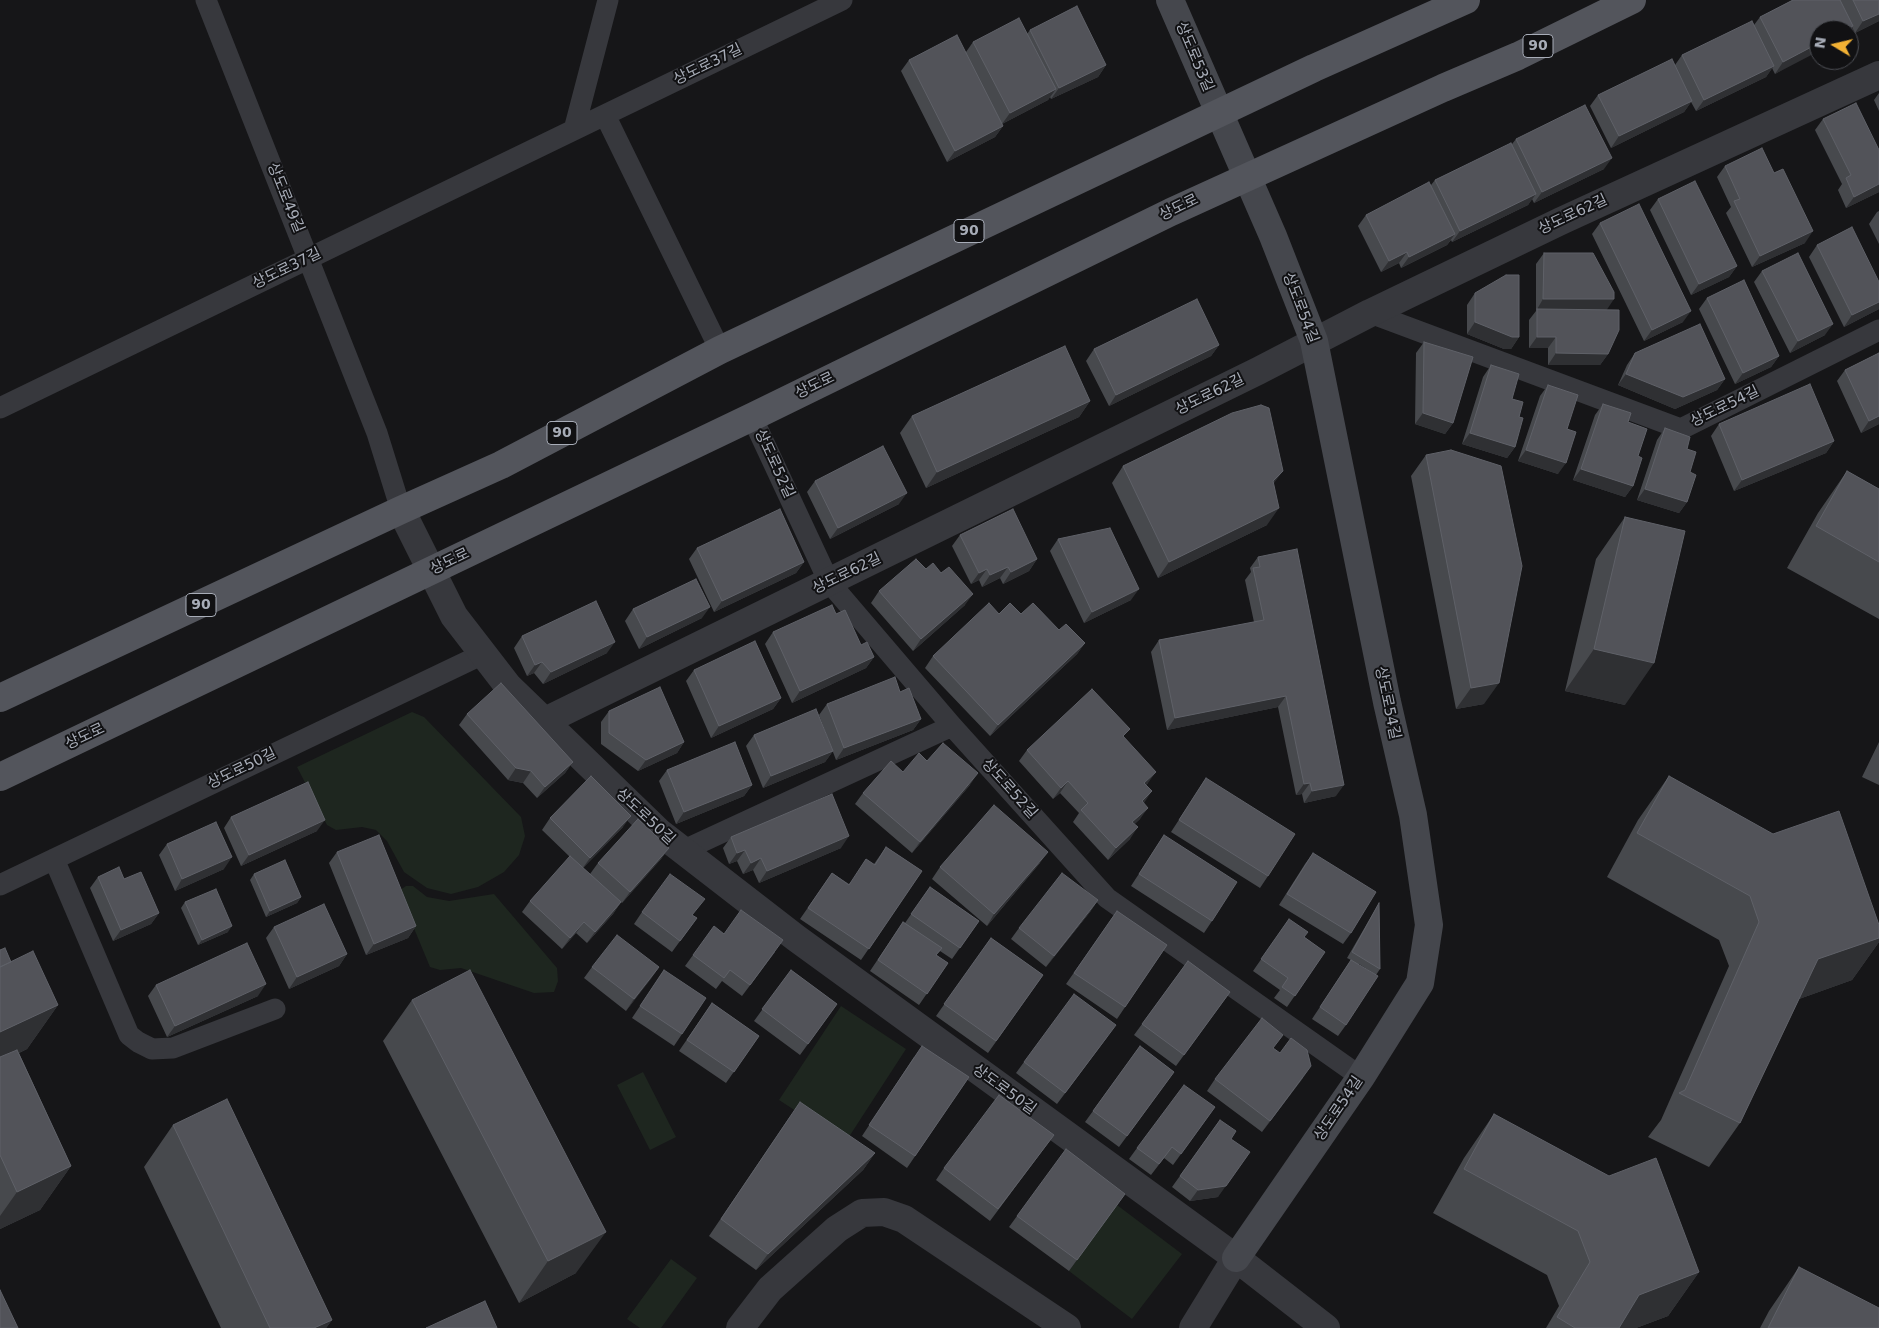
<!DOCTYPE html>
<html>
<head>
<meta charset="utf-8">
<style>
  body { margin:0 }
  #map { position:relative; width:1879px; height:1328px; overflow:hidden; background:#161618; font-family:"DejaVu Sans",sans-serif }
  canvas { display:block }
  .north { position:absolute; left:1809px; top:20px; width:50px; height:50px; box-sizing:border-box; background:#111113; border:1px solid #4d4f55; border-radius:50%; rotate:279deg; font-size:14px; font-weight:700; line-height:20px; text-align:center; color:#a8adb8 }
  .north::after { content:''; display:block; margin:auto; width:18px; height:22px; background:#f2b134; clip-path:polygon(50% 0,100% 100%,50% 72%,0 100%) }
</style>
</head>
<body>
<div id="map">
<canvas width="1879" height="1328"></canvas>
<div class="north">N</div>
</div>
<script>
const ctx = document.querySelector('canvas').getContext('2d');
ctx.lineJoin = 'round';
function fill(path, color) { ctx.fillStyle = color; ctx.fill(path, 'evenodd'); }
const shape = rows => new Path2D(rows.map(r => 'M' + r).join(''));
function stroke(path, color, width, dash) { ctx.strokeStyle = color; ctx.lineWidth = width; ctx.lineCap = dash ? 'butt' : 'round'; ctx.setLineDash(dash || []); ctx.stroke(path); }
function label(font, color, halo, rows, align = 'center') {
  ctx.font = font + ' "DejaVu Sans","Noto Sans KR",sans-serif'; ctx.lineWidth = 4; ctx.setLineDash([]); ctx.textBaseline = 'middle'; ctx.strokeStyle = halo; ctx.fillStyle = color; for (const [text, x, y, turn = 0] of rows) {
    ctx.save(); ctx.translate(x, y); ctx.rotate((+turn || 0) * Math.PI / 180); ctx.textAlign = isNaN(turn) ? turn : align; if (halo) ctx.strokeText(text, 0, 0); ctx.fillText(text, 0, 0); ctx.restore();
  }
}
fill(shape([
  [412,712,424,717,521,817,525,836,519,855,504,872,478,887,451,894,427,888,404,872,387,841,376,830,362,827,336,830,327,825,297,767],
  [406,886,413,886,427,897,449,901,494,894,557,968,558,981,554,992,534,993,461,968,440,970,430,967,401,897,400,890],
  [841,1006,906,1049,845,1143,779,1100],
  [643,1072,676,1137,650,1150,617,1085],
  [1117,1205,1182,1254,1132,1319,1069,1271],
  [671,1259,697,1278,661,1328,640,1328,627,1319]
]), '#1e261f');
stroke(shape([
  [206,0,377,433,401,510],
  [605,115,720,350],
  [574,130,608,0],
  [1370,313,1681,429,1879,330],
  [0,408,842,0],
  [752,417,829,582,952,726,1107,898,1361,1077],
  [682,851,952,726],
  [54,859,129,1035,138,1042,152,1049,173,1048,275,1009],
  [0,885,483,654]
]), '#37383d', 21);
stroke(shape([
  [401,510,454,616,508,686,659,832,796,938,1236,1258,1326,1328],
  [545,721,1258,371,1370,313,1561,221,1879,75],
  [740,1328,770,1289,837,1229,862,1213,884,1212,904,1219,1067,1328],
  [1193,1328,1236,1258]
]), '#37383d', 28);
stroke(shape([
  [1170,0,1273,236,1314,341,1387,702,1413,815,1429,925,1420,983,1361,1077,1236,1258]
]), '#45474d', 28);
stroke(shape([
  [0,698,401,510,501,465,720,350,1314,68,1466,0],
  [0,777,752,417,1171,212,1443,88,1518,56,1632,0]
]), '#53555c', 28);
fill(shape([
  [1793,0,1879,0,1879,21,1855,33,1852,27,1775,74,1772,68,1766,77,1696,111,1691,102,1684,112,1611,148,1590,106,1598,95,1675,65,1682,55,1754,25,1760,17],
  [1030,30,1106,65,1098,77,1051,99,1050,97,1048,100,1002,124,1003,126,995,137,947,162,901,71,909,60,966,52,973,42,1027,34],
  [1879,93,1879,111,1874,100],
  [1823,119,1879,192,1846,208,1838,190,1842,184,1815,130],
  [1516,139,1604,169,1534,203,1532,199,1528,205,1452,242,1451,240,1447,245,1401,268,1399,263,1381,272,1358,226,1366,215,1431,185,1435,180,1512,144],
  [1725,166,1805,243,1752,267,1726,213,1731,207,1717,177],
  [1658,199,1737,266,1729,277,1691,295,1650,210],
  [1879,211,1879,244,1869,224,1877,212],
  [1600,223,1683,322,1644,341,1592,234],
  [1817,245,1879,282,1879,309,1844,327,1809,257],
  [1544,253,1606,310,1608,354,1600,365,1548,365,1548,348,1529,348,1529,320,1536,311,1536,264],
  [1762,271,1825,335,1790,353,1754,282],
  [1475,293,1519,337,1511,349,1504,349,1467,334,1467,305],
  [1707,298,1779,356,1771,367,1735,384,1699,309],
  [1424,342,1453,423,1445,434,1415,424,1416,353],
  [1219,345,1211,356,1109,406,1086,361,1094,349],
  [1635,353,1725,379,1717,390,1675,409,1618,385,1627,365],
  [1879,353,1879,424,1861,433,1837,381,1845,370],
  [1491,365,1512,399,1519,417,1515,447,1507,458,1462,444,1483,377],
  [1548,385,1567,429,1558,474,1518,461,1540,396],
  [1090,401,1079,417,926,488,900,433,912,416],
  [1603,404,1628,422,1638,456,1633,486,1625,497,1573,480,1595,415],
  [1719,424,1834,441,1826,453,1734,491,1711,436],
  [1665,428,1687,449,1690,472,1687,502,1679,513,1637,500,1657,440],
  [1426,455,1484,704,1456,709,1411,476],
  [1123,466,1267,525,1158,578,1112,483],
  [1847,471,1879,489,1879,619,1787,568,1818,513],
  [815,481,899,504,830,539,807,492],
  [1625,517,1625,705,1565,691,1596,559],
  [960,535,1037,559,1029,571,1003,584,1000,578,982,587,979,580,971,584,952,546],
  [1058,539,1131,600,1084,623,1050,551],
  [697,548,804,562,796,573,714,612,689,559],
  [1258,557,1336,796,1304,803,1302,794,1296,795,1278,707,1167,730,1151,652,1159,640,1254,622,1245,580,1251,572,1250,568],
  [926,569,965,605,913,651,871,603,879,591],
  [633,609,702,618,639,649,625,621],
  [836,614,861,645,874,657,866,668,792,703,765,644,773,632],
  [999,614,1021,614,1059,630,1085,643,1077,654,990,736,925,668,933,656],
  [522,636,607,653,543,684,534,673,527,676,514,648],
  [694,670,781,698,773,709,711,738,686,681],
  [900,692,921,719,913,730,836,760,819,715,827,704],
  [609,711,684,742,677,753,638,771,601,744,601,722],
  [467,714,573,762,565,773,537,798,523,783,508,780,459,725],
  [754,735,833,751,825,762,763,788,746,746],
  [1879,742,1879,785,1862,777],
  [1027,750,1148,783,1146,785,1144,803,1140,819,1134,824,1130,839,1108,860,1073,822,1079,813,1060,793,1053,799,1019,761],
  [927,761,970,785,912,853,855,804,863,793,903,772],
  [667,770,752,785,744,796,676,824,659,781],
  [1669,776,1879,925,1879,942,1852,980,1799,999,1740,1123,1709,1167,1648,1137,1661,1120,1729,966,1719,940,1607,877,1638,820],
  [1206,778,1268,876,1260,888,1171,832],
  [231,817,317,831,241,866,224,828],
  [550,818,623,827,583,868,590,874,598,863,669,848,661,859,622,903,599,883,621,902,613,914,587,943,576,933,562,949,522,912,530,901,570,857,542,830],
  [1164,835,1212,921,1204,933,1131,886],
  [731,837,841,848,759,883,753,870,743,874,737,861,729,864,723,848],
  [167,844,224,869,175,891,159,855],
  [886,847,922,871,861,960,800,919,832,873,849,884,874,864],
  [337,852,416,926,408,938,366,955,329,863],
  [1313,853,1351,933,1343,944,1279,905,1305,864],
  [1040,863,987,926,932,879,940,867],
  [254,874,301,897,297,903,266,917,250,880],
  [98,877,124,879,159,913,151,924,113,941,90,888],
  [930,887,979,921,952,959,940,951,936,955,948,963,919,1005,870,971,903,922,905,923],
  [1098,900,1090,912,1046,967,1011,939,1019,928],
  [185,902,228,932,198,945,181,908],
  [1379,903,1380,969,1376,975,1359,964,1346,1025,1338,1036,1312,1019,1351,960,1347,958],
  [1117,911,1167,945,1117,1019,1066,984],
  [642,912,693,916,697,918,672,952,634,924],
  [1289,919,1304,937,1325,952,1287,1007,1274,998,1280,990,1253,971],
  [274,927,347,954,339,966,289,989,266,938],
  [724,934,775,952,742,996,722,981,716,989,685,966,693,955],
  [991,938,1043,975,988,1053,936,1016],
  [0,950,11,962,58,1005,27,1049,19,1053,71,1166,40,1210,0,1229],
  [1188,961,1230,992,1176,1066,1134,1035],
  [592,967,659,967,626,1011,584,978],
  [664,970,682,1034,674,1046,632,1018],
  [791,970,837,1004,800,1055,754,1021],
  [156,985,258,996,167,1037,148,996],
  [412,1000,576,1273,519,1303,383,1041],
  [712,1003,759,1036,726,1083,679,1051],
  [1108,1036,1057,1104,1016,1073,1024,1062],
  [1140,1046,1174,1072,1119,1147,1085,1122],
  [914,1057,969,1077,907,1168,862,1136],
  [1303,1078,1262,1132,1207,1091,1215,1079],
  [1215,1107,1173,1165,1164,1158,1151,1175,1129,1159,1137,1148],
  [1494,1114,1699,1272,1668,1316,1636,1328,1546,1328,1559,1306,1547,1275,1433,1213,1464,1158],
  [789,1118,875,1153,863,1170,756,1270,709,1236],
  [1220,1120,1231,1139,1218,1197,1190,1201,1172,1187],
  [173,1125,332,1320,326,1328,221,1328,144,1167],
  [1054,1135,990,1221,936,1180,944,1168],
  [1125,1194,1069,1271,1009,1227,1017,1216],
  [1799,1267,1879,1328,1760,1328,1769,1311]
]), '#47494d');
fill(shape([
  [1879,14,1879,21,1855,33,1863,21],
  [1853,26,1849,32,1849,30,1845,30],
  [1819,43,1819,51,1775,74,1783,62],
  [1106,65,1098,77,1051,99,1059,88],
  [1774,66,1766,77,1696,111,1704,100],
  [1056,89,1048,100,1002,124,1010,113],
  [1692,101,1684,112,1611,148,1619,136],
  [1003,126,995,137,947,162,955,151],
  [1612,158,1604,169,1534,203,1542,192],
  [1879,184,1879,192,1846,208,1854,197],
  [1536,194,1528,205,1452,242,1460,231],
  [1813,231,1805,243,1752,267,1760,256],
  [1455,234,1447,245,1401,268,1409,257],
  [1407,252,1399,263,1381,272,1389,261],
  [1737,266,1729,277,1691,295,1699,284],
  [1543,299,1614,299,1606,311,1537,309,1536,311],
  [1879,302,1879,309,1844,327,1852,315],
  [1691,311,1683,322,1644,341,1652,330],
  [1475,322,1519,337,1511,349,1504,349,1467,334],
  [1833,324,1825,335,1790,353,1798,341],
  [1537,337,1556,337,1548,348,1529,348],
  [1219,345,1211,356,1109,406,1116,395],
  [1556,353,1608,354,1600,365,1548,365],
  [1779,356,1771,367,1735,384,1743,373],
  [1626,374,1725,379,1717,390,1675,409,1618,385],
  [1090,401,1079,417,926,488,937,472],
  [1423,413,1453,423,1445,434,1415,424],
  [1879,416,1879,424,1861,433,1869,421],
  [1470,433,1515,447,1507,458,1462,444],
  [1834,441,1826,453,1734,491,1742,480],
  [1526,450,1566,463,1558,474,1518,461],
  [1581,469,1633,486,1625,497,1573,480],
  [1283,471,1271,487,1273,481],
  [1645,489,1687,502,1679,513,1637,500],
  [907,493,899,504,830,539,838,528],
  [1279,508,1267,525,1158,578,1169,562],
  [1037,559,1029,571,1003,584,1011,572],
  [804,562,796,573,714,612,722,601],
  [1008,567,1000,578,982,587,990,575],
  [987,569,979,580,971,584,979,573],
  [1139,589,1131,600,1084,623,1092,612],
  [973,594,965,605,913,651,921,639],
  [710,607,702,618,639,649,647,637],
  [615,642,607,653,543,684,551,672],
  [1085,643,1077,654,990,736,998,725],
  [1594,649,1654,663,1625,705,1565,691],
  [874,657,866,668,792,703,800,691],
  [542,662,534,673,527,676,535,665],
  [1499,683,1484,704,1456,709,1471,688],
  [1286,696,1278,707,1167,730,1175,718],
  [781,698,773,709,711,738,719,726],
  [921,719,913,730,836,760,844,748],
  [684,742,677,753,638,771,646,760],
  [833,751,825,762,763,788,771,776],
  [573,762,565,773,537,798,545,787],
  [516,768,531,771,523,783,508,780],
  [1156,772,1148,783,1136,794,1144,783],
  [978,773,970,785,912,853,920,842],
  [1068,781,1060,793,1053,799,1061,788],
  [1310,783,1302,794,1296,795,1304,784],
  [752,785,744,796,676,824,684,812],
  [1344,785,1336,796,1304,803,1312,791],
  [1152,791,1144,803,1134,813,1142,801],
  [1148,808,1140,819,1125,834,1132,822],
  [631,816,623,827,582,869,590,858],
  [325,820,317,831,241,866,249,855],
  [1138,827,1130,839,1108,860,1116,848],
  [849,836,841,848,759,883,767,871],
  [669,848,661,859,622,903,630,892],
  [745,850,737,861,729,864,737,853],
  [1048,852,1040,863,987,926,994,914],
  [232,857,224,869,175,891,182,879],
  [761,858,753,870,743,874,751,863],
  [301,897,297,903,266,917,270,911],
  [1098,900,1090,912,1046,967,1054,956],
  [621,902,613,914,587,943,595,932],
  [159,913,151,924,113,941,121,930],
  [584,922,576,933,562,949,570,938],
  [232,926,228,932,198,945,202,940],
  [416,926,408,938,366,955,374,944],
  [1879,938,1879,942,1852,980,1788,1003,1818,959],
  [347,954,339,966,289,989,297,977],
  [659,967,651,979,626,1011,634,999],
  [266,984,258,996,167,1037,175,1026],
  [58,1005,27,1049,0,1062,0,1032],
  [1311,1066,1303,1078,1262,1132,1270,1121],
  [1250,1152,1218,1197,1190,1201,1198,1190],
  [875,1153,863,1170,756,1270,768,1254],
  [71,1166,40,1210,0,1229,0,1216,17,1192],
  [606,1232,576,1273,519,1303,548,1261],
  [1699,1272,1668,1316,1636,1328,1616,1328,1639,1295],
  [332,1320,326,1328,314,1328]
]), '#2f3033');
const building = shape([
  [1793,0,1840,0,1853,26,1845,30,1819,30,1819,43,1783,62,1760,17,1793,0],
  [1853,0,1879,0,1879,14,1863,21,1853,0],
  [1077,6,1106,65,1059,88,1030,30,1077,6],
  [1019,18,1056,89,1010,113,973,42,1019,18],
  [1752,21,1774,66,1704,100,1682,55,1752,21],
  [957,35,1003,126,955,151,909,60,957,35],
  [1672,59,1692,101,1619,136,1598,95,1672,59],
  [1856,103,1879,150,1879,184,1854,197,1846,178,1851,175,1823,119,1856,103],
  [1585,105,1612,158,1542,192,1516,139,1585,105],
  [1511,143,1536,194,1460,231,1435,180,1511,143],
  [1762,148,1774,173,1783,169,1813,231,1760,256,1734,201,1740,199,1725,166,1762,148],
  [1695,181,1737,266,1699,284,1658,199,1695,181],
  [1429,182,1455,234,1409,257,1407,252,1389,261,1366,215,1429,182],
  [1639,204,1691,311,1652,330,1600,223,1639,204],
  [1852,227,1879,282,1879,302,1852,315,1817,245,1852,227],
  [1544,253,1593,253,1614,292,1614,299,1543,299,1544,253],
  [1798,253,1833,324,1798,341,1762,271,1798,253],
  [1506,275,1519,275,1519,337,1512,337,1475,322,1475,293,1506,275],
  [1744,280,1779,356,1743,373,1707,298,1744,280],
  [1197,299,1219,345,1116,395,1094,349,1197,299],
  [1537,309,1619,310,1619,330,1608,354,1556,353,1556,337,1537,337,1537,309],
  [1700,324,1725,379,1683,397,1626,374,1635,353,1700,324],
  [1424,342,1473,357,1453,423,1423,413,1424,342],
  [1065,346,1090,401,937,472,912,416,1065,346],
  [1879,353,1879,416,1869,421,1845,370,1879,353],
  [1491,365,1519,374,1512,399,1523,402,1519,417,1523,418,1515,447,1470,433,1491,365],
  [1810,384,1834,441,1742,480,1719,424,1810,384],
  [1548,385,1578,395,1567,429,1576,432,1566,463,1526,450,1548,385],
  [1603,404,1631,413,1628,422,1647,429,1638,456,1642,458,1633,486,1581,469,1603,404],
  [1261,405,1269,408,1283,471,1273,481,1279,508,1169,562,1123,466,1232,413,1261,405],
  [1665,428,1690,437,1687,449,1696,452,1690,472,1696,475,1687,502,1645,489,1665,428],
  [883,446,907,493,838,528,815,481,883,446],
  [1451,450,1501,466,1522,566,1499,683,1471,688,1426,455,1451,450],
  [1847,471,1879,489,1879,562,1816,526,1847,471],
  [780,509,804,562,722,601,697,548,780,509],
  [1013,509,1037,559,1011,572,1008,567,990,575,987,569,979,573,960,535,1013,509],
  [1625,517,1685,531,1654,663,1594,649,1625,517],
  [1110,528,1139,589,1092,612,1058,539,1110,528],
  [1297,549,1344,785,1312,791,1310,783,1304,784,1286,696,1175,718,1159,640,1264,620,1253,568,1260,567,1258,557,1297,549],
  [916,559,926,569,933,563,941,573,949,567,973,594,921,639,879,591,916,559],
  [696,579,710,607,647,637,633,609,696,579],
  [596,601,615,642,551,672,542,662,535,665,522,636,596,601],
  [989,603,999,614,1010,603,1021,614,1033,603,1059,630,1066,624,1085,643,998,725,933,656,989,603],
  [832,605,836,614,845,610,861,645,867,642,874,657,800,691,773,632,832,605],
  [755,641,781,698,719,726,694,670,755,641],
  [895,677,900,692,909,688,921,719,844,748,827,704,895,677],
  [501,683,573,762,545,787,531,771,516,768,467,714,501,683],
  [660,687,684,742,646,760,609,733,609,711,660,687],
  [1092,689,1130,729,1123,736,1156,772,1144,783,1152,791,1142,801,1148,808,1132,822,1138,827,1116,848,1081,810,1088,803,1068,781,1061,788,1027,750,1092,689],
  [816,709,833,751,771,776,754,735,816,709],
  [735,742,752,785,684,812,667,770,735,742],
  [943,743,978,773,920,842,863,793,891,761,903,772,919,753,927,761,943,743],
  [591,776,631,816,590,858,550,818,591,776],
  [1669,776,1773,834,1839,811,1879,925,1879,938,1818,959,1740,1123,1679,1093,1685,1090,1759,922,1750,896,1637,833,1669,776],
  [1206,778,1295,834,1268,876,1179,820,1206,778],
  [308,782,325,820,249,855,231,817,308,782],
  [832,794,849,836,767,871,761,858,751,863,745,850,737,853,731,837,832,794],
  [994,805,1048,852,994,914,940,867,994,805],
  [638,819,669,848,630,892,598,863,638,819],
  [216,822,232,857,182,879,167,844,216,822],
  [379,835,416,926,374,944,337,852,379,835],
  [1164,835,1237,882,1212,921,1139,874,1164,835],
  [886,847,922,871,869,949,808,908,832,873,849,885,866,859,875,865,886,847],
  [1313,853,1376,892,1351,933,1287,894,1313,853],
  [570,856,621,902,595,932,584,922,570,938,530,901,570,856],
  [285,860,301,897,270,911,254,874,285,860],
  [119,867,124,879,141,872,159,913,121,930,98,877,119,867],
  [1062,873,1098,900,1054,956,1019,928,1062,873],
  [670,874,705,899,692,915,697,918,680,941,642,912,670,874],
  [930,887,979,921,960,948,911,914,930,887],
  [216,889,232,926,202,940,185,902,216,889],
  [1379,903,1380,969,1352,952,1379,903],
  [324,904,347,954,297,977,274,927,324,904],
  [741,910,783,940,750,985,730,970,724,978,693,955,714,926,724,934,741,910],
  [1117,911,1167,945,1125,1007,1074,973,1117,911],
  [1289,919,1308,932,1304,937,1325,952,1295,996,1282,987,1288,978,1261,959,1289,919],
  [903,922,942,948,936,955,948,963,927,994,878,960,903,922],
  [617,935,659,967,634,999,592,967,617,935],
  [991,938,1043,975,996,1041,944,1004,991,938],
  [247,943,266,984,175,1026,156,985,247,943],
  [5,948,11,962,0,967,0,950,5,948],
  [33,951,58,1005,0,1032,0,967,33,951],
  [1351,960,1378,976,1346,1025,1320,1007,1351,960],
  [1188,961,1230,992,1184,1055,1142,1024,1188,961],
  [470,970,606,1232,548,1261,412,1000,470,970],
  [664,970,706,998,682,1034,640,1006,664,970],
  [791,970,837,1004,808,1044,762,1009,791,970],
  [1074,994,1116,1025,1065,1093,1024,1062,1074,994],
  [712,1003,759,1036,734,1072,687,1040,712,1003],
  [1262,1018,1283,1035,1273,1048,1280,1053,1291,1038,1307,1050,1311,1066,1270,1121,1215,1079,1262,1018],
  [922,1046,969,1077,915,1156,869,1125,922,1046],
  [1140,1046,1174,1072,1127,1136,1093,1111,1140,1046],
  [17,1050,71,1166,17,1192,0,1155,0,1057,17,1050],
  [1184,1085,1215,1107,1181,1154,1172,1147,1159,1164,1137,1148,1184,1085],
  [999,1095,1054,1135,998,1209,944,1168,999,1095],
  [227,1099,332,1320,314,1328,270,1328,173,1125,227,1099],
  [800,1102,875,1153,768,1254,721,1219,800,1102],
  [1494,1114,1609,1176,1656,1158,1699,1272,1639,1295,1619,1328,1575,1328,1557,1317,1590,1262,1578,1231,1464,1169,1494,1114],
  [1220,1120,1236,1131,1231,1139,1250,1152,1226,1186,1198,1190,1180,1176,1220,1120],
  [1066,1149,1125,1194,1077,1260,1017,1216,1066,1149],
  [1799,1267,1879,1308,1879,1328,1768,1328,1799,1267],
  [0,1290,18,1328,0,1328,0,1290],
  [485,1301,497,1328,426,1328,485,1301]
]);
fill(building, '#525359');
stroke(building, '#5f6168', 1);
for (const [x, y, w] of [
  [1538,46,30],
  [969,231,30],
  [562,433,30],
  [201,605,30]
]) { const box = new Path2D(); box.roundRect(x - w / 2, y - 11.5, w, 23, 4); ctx.fillStyle = '#111113'; ctx.fill(box); stroke(box, '#a8adb8', 1); }
label('bold 14px', '#a8adb8', null, [
  ["90",1538,46],
  ["90",969,231],
  ["90",562,433],
  ["90",201,605]
]);
label('15px', '#a8adb8', '#111113', [
  ["상도로53길",1194,57,67],
  ["상도로37길",708,65,-26],
  ["상도로49길",285,198,68],
  ["상도로",1179,208,-26],
  ["상도로62길",1573,215,-25],
  ["상도로37길",287,269,-26],
  ["상도로54길",1300,308,69],
  ["상도로",815,386,-26],
  ["상도로62길",1210,395,-26],
  ["상도로54길",1725,407,-26],
  ["상도로52길",774,464,65],
  ["상도로",450,562,-26],
  ["상도로62길",847,574,-26],
  ["상도로54길",1387,703,78],
  ["상도로",85,737,-25],
  ["상도로50길",242,769,-26],
  ["상도로52길",1009,789,48],
  ["상도로50길",645,817,43],
  ["상도로50길",1004,1090,36],
  ["상도로54길",1339,1109,-56]
]);
</script>
</body>
</html>
